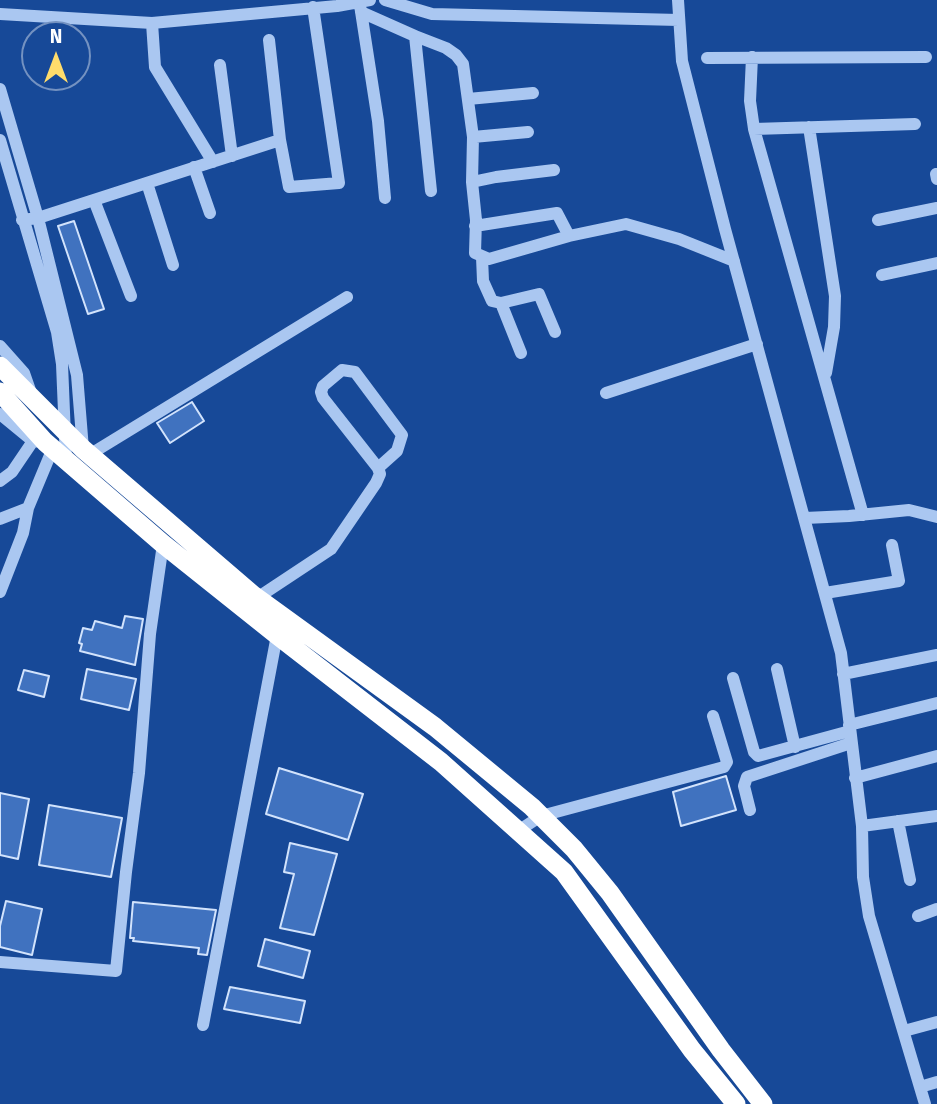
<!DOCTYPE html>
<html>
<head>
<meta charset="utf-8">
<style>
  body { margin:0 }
  #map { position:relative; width:937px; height:1104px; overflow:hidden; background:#174998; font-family:"Fira Sans",sans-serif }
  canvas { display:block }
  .north { position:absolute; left:21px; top:21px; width:70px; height:70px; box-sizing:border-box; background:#174998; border:2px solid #7492c1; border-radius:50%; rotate:0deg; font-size:19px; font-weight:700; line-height:28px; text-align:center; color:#fff }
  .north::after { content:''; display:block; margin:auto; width:24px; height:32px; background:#ffdc6b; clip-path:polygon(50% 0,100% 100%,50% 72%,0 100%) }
</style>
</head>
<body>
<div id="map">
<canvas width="937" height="1104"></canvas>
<div class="north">N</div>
</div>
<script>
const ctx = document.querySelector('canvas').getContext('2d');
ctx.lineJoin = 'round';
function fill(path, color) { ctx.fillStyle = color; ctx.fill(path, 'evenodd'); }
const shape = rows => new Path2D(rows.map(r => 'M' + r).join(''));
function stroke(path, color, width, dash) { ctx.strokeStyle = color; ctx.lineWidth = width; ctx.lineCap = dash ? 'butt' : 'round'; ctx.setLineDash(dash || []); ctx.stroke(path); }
const building = shape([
  [74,221,104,309,88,314,58,226,74,221],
  [192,402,204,421,170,443,157,423,192,402],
  [125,616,143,619,135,665,80,651,82,644,79,643,83,628,92,630,95,621,122,628,125,616],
  [87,669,136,679,129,710,81,699,87,669],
  [24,670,49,676,44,697,18,690,24,670],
  [279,768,363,794,348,840,266,814,279,768],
  [726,776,736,810,681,826,673,792,726,776],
  [0,793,29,799,18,859,0,855,0,793],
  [49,805,122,818,111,877,39,865,49,805],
  [290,843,337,854,314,935,280,928,294,874,284,872,290,843],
  [6,901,42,909,32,955,0,947,0,926,6,901],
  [133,902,216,910,207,955,198,954,199,948,133,941,134,938,130,938,133,902],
  [265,939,310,951,303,978,258,966,265,939],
  [230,987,305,1001,300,1023,224,1009,230,987]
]);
fill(building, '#4072bf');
stroke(building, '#d2e3fc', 2);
stroke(shape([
  [385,0,432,14,679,20],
  [678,0,682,61,725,229,841,653,862,826,863,877,869,916,925,1104],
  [360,5,378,121,385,198],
  [361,12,415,36,431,191],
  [0,14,152,23,337,6,370,0],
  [152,23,155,67,213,162],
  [415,36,446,48,456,55,463,64,473,137,472,182,476,220,475,253,489,259,569,236,626,224,679,239,734,261],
  [269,40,280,140],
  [752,57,750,101,754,129,863,515],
  [707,58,926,57],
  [220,65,232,156],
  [0,89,38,218,77,375,83,449],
  [468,99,533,93],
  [809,127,835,296,834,327,826,373],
  [754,129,915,124],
  [473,137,528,132],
  [0,140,57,332,62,364,66,460],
  [194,167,210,213],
  [936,174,937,179],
  [472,182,496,177,554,170],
  [147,183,173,265],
  [94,200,131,296],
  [22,220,38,218,280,140,289,187,339,183,313,7],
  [878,220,937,208],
  [475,226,557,213,569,236],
  [482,257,483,281,492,301,501,303,539,294,555,332],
  [882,275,937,263],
  [501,303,521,353],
  [0,346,24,373,31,393],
  [606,393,757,344],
  [0,414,33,441,45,442],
  [89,455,347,297],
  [0,481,12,472,33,441],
  [805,518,849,516,909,510,937,517],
  [0,519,28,508],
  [0,592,23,533,28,508,53,448],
  [825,593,899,581,892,545],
  [257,598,331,549,376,483,380,474,378,468,323,398,321,392,323,386,342,370,355,372,402,435,397,451,378,468],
  [777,669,795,747],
  [843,674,937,655],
  [733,678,754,752,758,756,850,731],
  [849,725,937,703],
  [855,778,937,756],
  [750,810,744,786,747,777,851,743],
  [898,821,910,880],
  [862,826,937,816],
  [518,831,541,816,724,767,727,762,713,716],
  [918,916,937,909],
  [0,962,116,971,126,872,139,773,150,634,163,544],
  [203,1025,277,635],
  [904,1031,937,1022],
  [920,1087,937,1082]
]), '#aac7f1', 12);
stroke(shape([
  [0,366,83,449,253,595,435,727,532,807,574,849,610,893,721,1050,763,1104],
  [0,392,45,442,163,544,277,635,441,762,564,872,692,1050,736,1104]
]), '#fff', 19);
</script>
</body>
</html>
